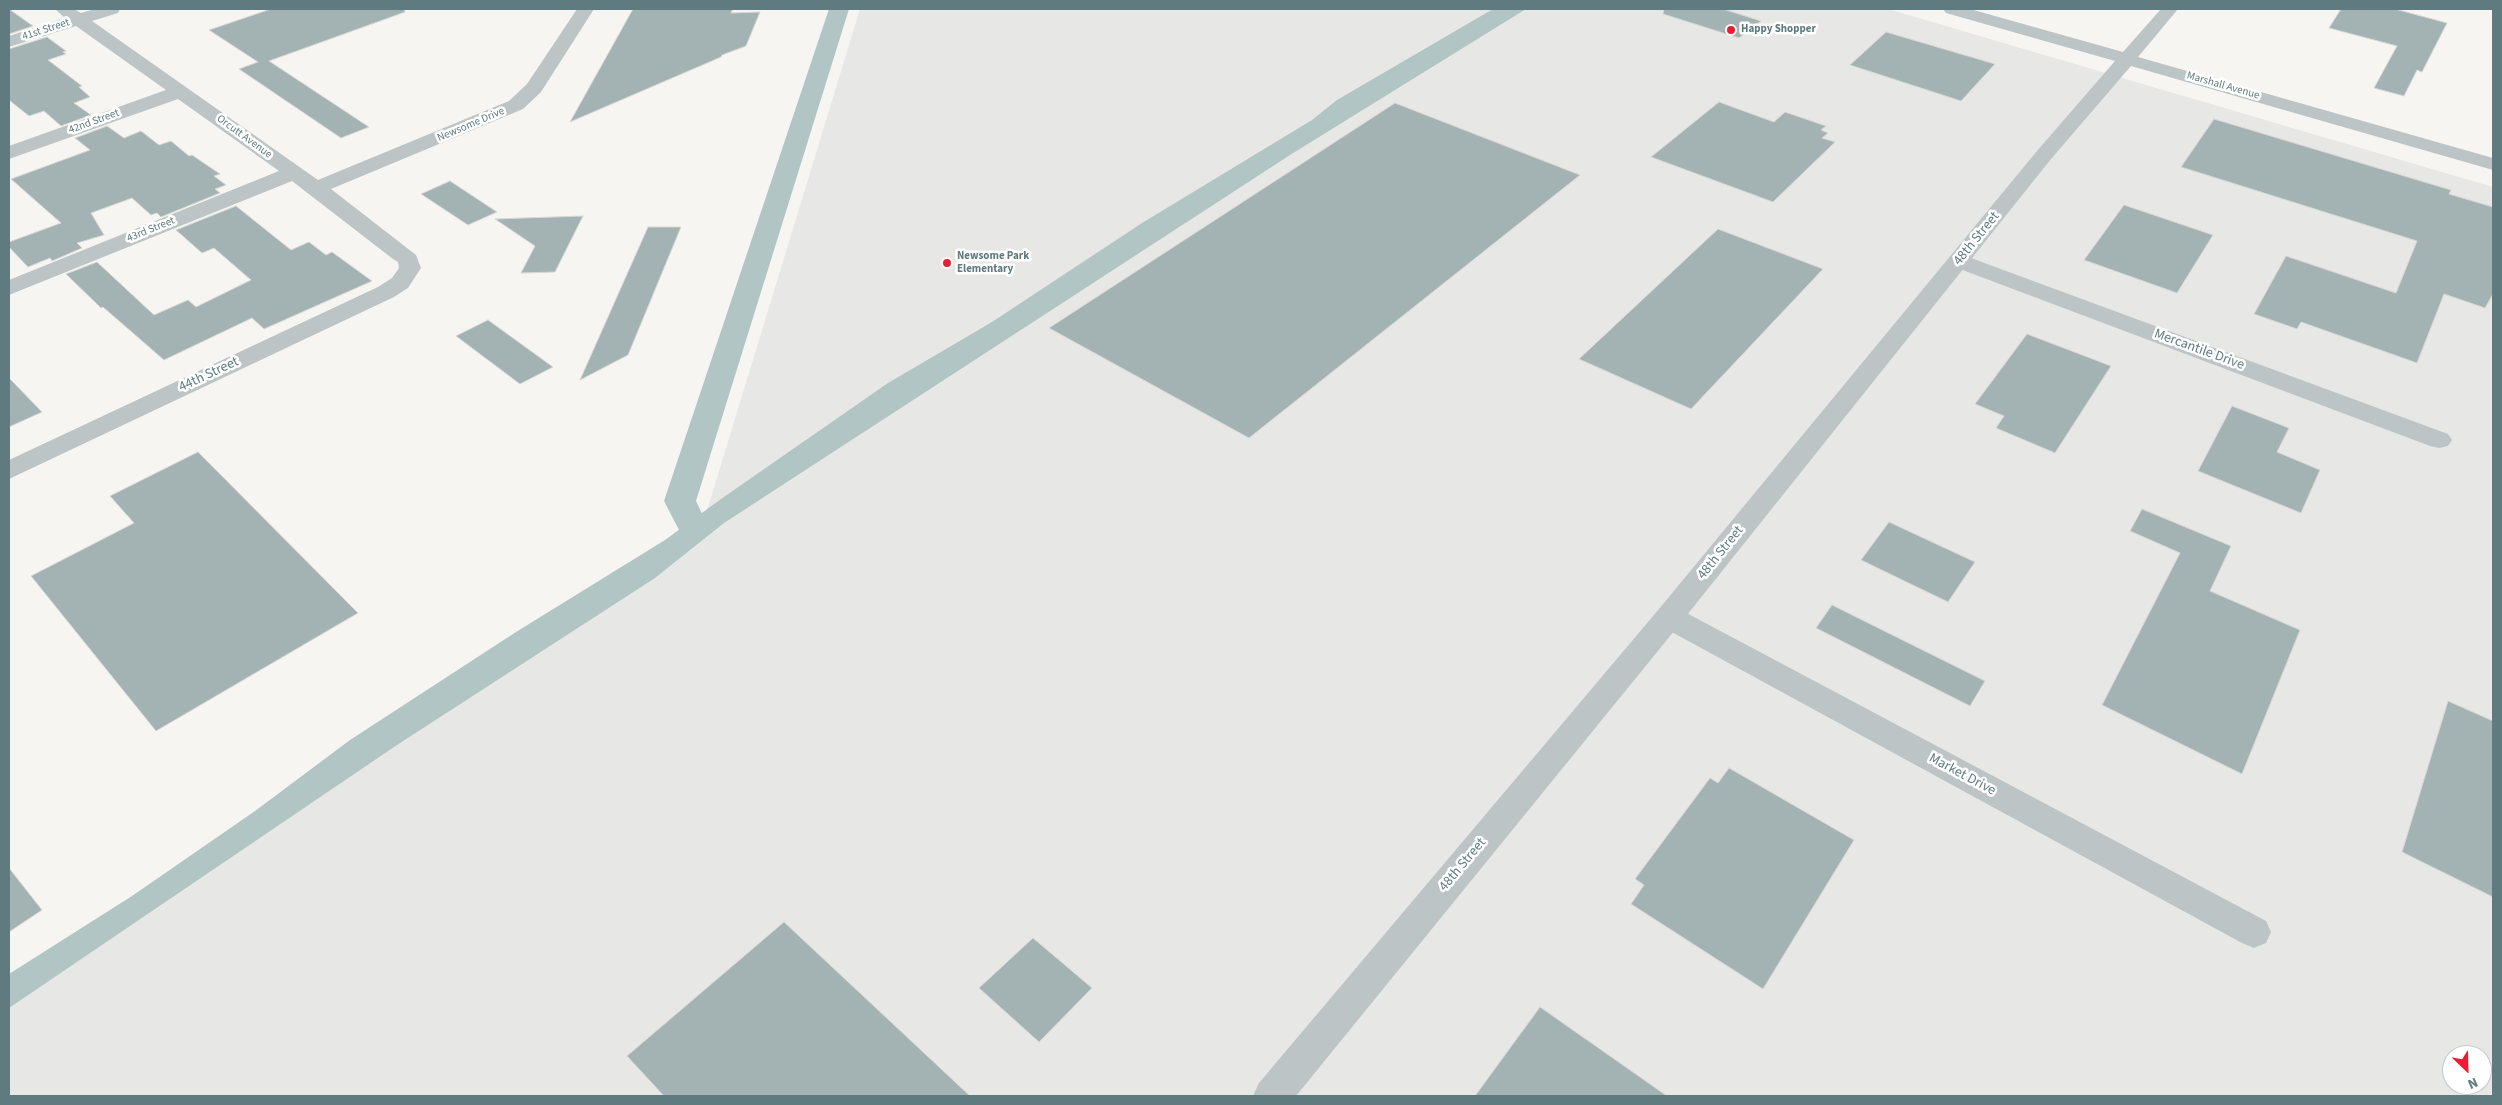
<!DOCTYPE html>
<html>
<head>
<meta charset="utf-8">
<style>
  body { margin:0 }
  #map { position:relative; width:2502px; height:1105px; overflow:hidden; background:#f6f5f2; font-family:"Source Sans 3",sans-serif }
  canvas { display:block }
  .frame { position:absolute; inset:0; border:10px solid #5f7b7f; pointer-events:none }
  .north { position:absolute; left:2442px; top:1045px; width:50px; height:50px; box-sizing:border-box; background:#fff; border:1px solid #bfcacc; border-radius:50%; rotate:156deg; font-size:14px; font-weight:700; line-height:20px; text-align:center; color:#5f7b7f }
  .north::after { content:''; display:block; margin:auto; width:18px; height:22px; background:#ec1d31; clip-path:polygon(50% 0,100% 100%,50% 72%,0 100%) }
</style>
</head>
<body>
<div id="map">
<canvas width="2502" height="1105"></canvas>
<div class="frame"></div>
<div class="north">N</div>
</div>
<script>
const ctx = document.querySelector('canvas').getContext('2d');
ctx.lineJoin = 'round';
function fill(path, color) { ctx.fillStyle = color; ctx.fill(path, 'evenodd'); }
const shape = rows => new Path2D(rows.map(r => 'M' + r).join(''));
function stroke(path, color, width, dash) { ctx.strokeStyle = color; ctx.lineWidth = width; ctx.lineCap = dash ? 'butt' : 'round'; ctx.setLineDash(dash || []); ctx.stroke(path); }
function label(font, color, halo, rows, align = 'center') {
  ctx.font = font + ' "Source Sans 3",sans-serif'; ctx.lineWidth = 5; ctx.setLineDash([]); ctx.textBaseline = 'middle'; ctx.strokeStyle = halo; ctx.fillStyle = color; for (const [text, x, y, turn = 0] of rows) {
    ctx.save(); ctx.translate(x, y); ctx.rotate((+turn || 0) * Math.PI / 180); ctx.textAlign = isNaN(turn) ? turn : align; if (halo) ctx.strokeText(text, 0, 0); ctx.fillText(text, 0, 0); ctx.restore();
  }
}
fill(shape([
  [860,9,1888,9,2493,187,2493,1096,9,1096,9,994,702,527],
  [2452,1055,2482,1055,2482,1085,2452,1085]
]), '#e7e7e6');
fill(shape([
  [1493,9,1526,9,1290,155,724,523,655,578,397,745,9,1008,9,974,132,896,255,811,350,740,516,632,665,540,721,499,888,383,992,322,1142,223,1312,120,1337,100]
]), '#b1c6c4');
fill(shape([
  [829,9,849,9,696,501,706,522,701,530,690,533,679,530,664,501,829,9]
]), '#b1c6c4');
const building = shape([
  [9,9,33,26,9,34,9,9],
  [271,9,404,9,405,12,269,61,369,127,341,138,239,69,258,62,209,30,271,9],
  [633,9,733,9,731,13,760,12,746,46,722,55,721,57,570,122,633,9],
  [1664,9,1723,9,1761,21,1739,38,1663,14,1664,9],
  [2341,9,2395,9,2447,23,2422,72,2417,70,2404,96,2374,88,2397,46,2329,28,2341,9],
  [1886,32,1995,64,1961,101,1850,65,1886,32],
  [47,37,66,51,63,52,66,54,48,60,82,86,79,87,90,97,74,103,91,115,61,126,44,111,29,116,9,100,9,49,47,37],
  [1719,102,1774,122,1785,112,1826,126,1821,130,1828,133,1822,138,1835,142,1773,202,1651,157,1719,102],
  [1395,103,1580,175,1249,438,1049,328,1395,103],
  [2214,119,2451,190,2449,194,2493,207,2493,294,2485,308,2444,294,2417,363,2301,322,2297,329,2254,314,2286,256,2396,293,2417,241,2181,167,2214,119],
  [107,126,124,138,141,131,159,145,171,141,189,156,192,155,220,174,214,176,226,185,215,189,220,193,161,217,157,213,151,215,132,198,91,213,104,235,77,243,82,248,52,261,50,258,28,267,9,247,9,242,61,223,11,179,90,150,75,138,107,126],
  [450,181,497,212,468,225,421,194,450,181],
  [2124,205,2213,235,2177,293,2084,260,2124,205],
  [236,206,291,250,309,242,326,255,332,252,372,281,264,329,252,318,164,360,103,307,101,308,66,274,97,262,154,315,188,300,196,307,251,280,214,248,202,253,176,230,236,206],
  [583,216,555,272,521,273,535,246,495,219,583,216],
  [648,227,681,227,628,355,580,380,648,227],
  [1718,229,1823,269,1691,409,1579,359,1718,229],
  [488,320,553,367,520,384,456,336,488,320],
  [2027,334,2111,366,2055,453,1996,428,2004,416,1975,404,2027,334],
  [9,378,42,412,9,427,9,378],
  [2232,406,2289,428,2277,452,2320,470,2301,513,2198,471,2232,406],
  [198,452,358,613,156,731,31,576,134,523,110,496,198,452],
  [2142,509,2231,546,2210,591,2300,630,2242,774,2102,705,2180,553,2130,531,2142,509],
  [1889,522,1975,562,1948,602,1861,560,1889,522],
  [1832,605,1985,681,1970,706,1816,628,1832,605],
  [2448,701,2493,721,2493,897,2402,852,2448,701],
  [1729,768,1854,840,1763,989,1631,904,1644,885,1635,879,1710,778,1718,783,1729,768],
  [9,868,42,910,9,932,9,868],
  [784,922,970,1096,664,1096,627,1056,784,922],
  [1033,938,1092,988,1039,1042,979,988,1033,938],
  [1540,1007,1667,1096,1475,1096,1540,1007]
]);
fill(building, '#a3b2b3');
stroke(building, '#d7d7d5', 1);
fill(shape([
  [55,9,74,9,81,13,95,9,120,9,118,13,92,21,318,180,509,101,527,84,577,9,594,9,541,92,523,109,331,189,416,255,421,268,408,288,394,297,9,479,9,460,378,287,392,278,399,268,398,262,393,259,292,181,9,295,9,280,279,171,178,99,9,159,9,146,166,90,76,26,9,47,9,36,65,18,55,9],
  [1960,254,2448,434,2452,440,2448,446,2439,448,2430,446,1952,266,1949,261,1952,256,1960,254],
  [1669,606,1679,609,2266,921,2271,932,2266,943,2254,948,2242,943,1659,625,1655,617,1659,609,1669,606]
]), '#bcc4c5');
fill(shape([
  [1943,9,1970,9,2123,52,2161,9,2178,9,2138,57,2493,158,2493,170,2131,66,2051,159,1679,625,1296,1096,1253,1096,1259,1083,1659,609,2037,151,2115,61,1946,13,1943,9]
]), '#bcc4c5');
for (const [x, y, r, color] of [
  [1731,30,5,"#ec1d31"],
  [947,263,5,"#ec1d31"]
]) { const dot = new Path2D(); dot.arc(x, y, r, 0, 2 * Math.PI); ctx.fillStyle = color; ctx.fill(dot); stroke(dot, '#fff', 2); }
label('11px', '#5f7b7f', '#fff', [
  ["41st Street",46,30,-18],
  ["Marshall Avenue",2223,86,16],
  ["42nd Street",94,122,-20],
  ["Newsome Drive",471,125,-23],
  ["Orcutt Avenue",244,137,36],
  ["43rd Street",151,230,-22]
]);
label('bold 11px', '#5f7b7f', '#fff', [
  ["Happy Shopper",1741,30],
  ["Newsome Park",957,257],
  ["Elementary",957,270]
], 'left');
label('14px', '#5f7b7f', '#fff', [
  ["48th Street",1977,239,-51],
  ["Mercantile Drive",2199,350,20],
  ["44th Street",209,375,-25],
  ["48th Street",1721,553,-51],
  ["Market Drive",1962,775,28],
  ["48th Street",1463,865,-50]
]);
</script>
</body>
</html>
